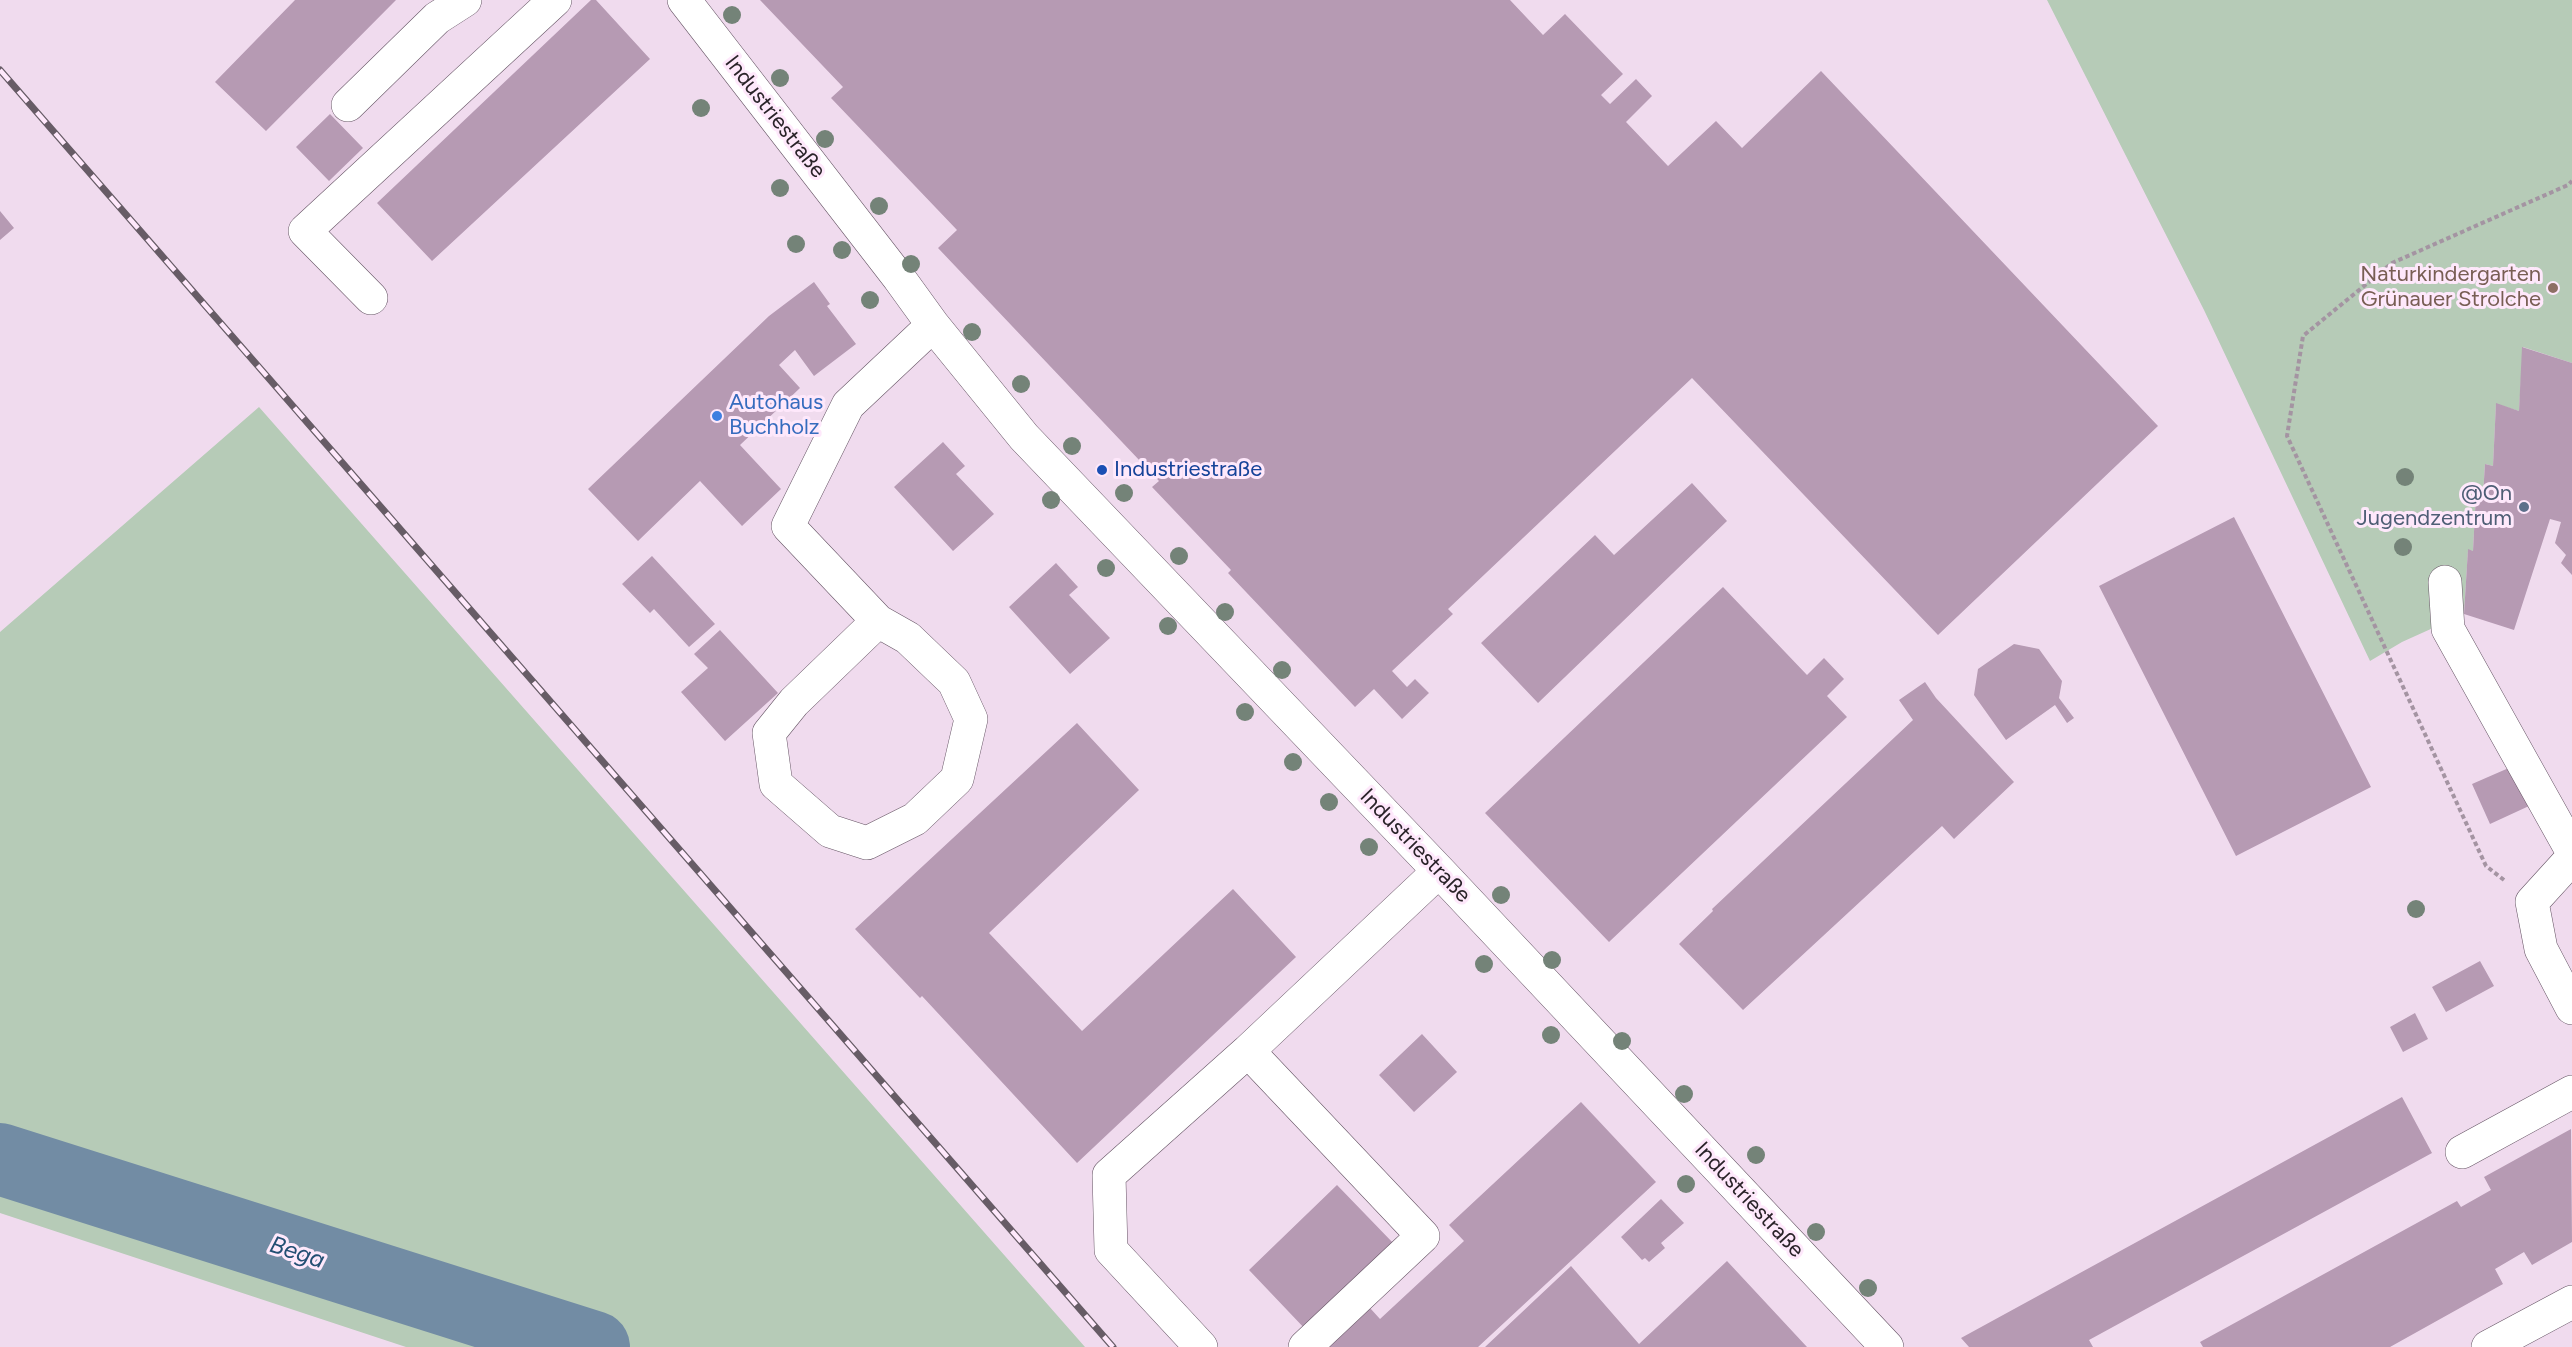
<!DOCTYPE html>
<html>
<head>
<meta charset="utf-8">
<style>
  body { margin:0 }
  canvas { display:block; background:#f0dbee }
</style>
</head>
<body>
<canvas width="2572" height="1347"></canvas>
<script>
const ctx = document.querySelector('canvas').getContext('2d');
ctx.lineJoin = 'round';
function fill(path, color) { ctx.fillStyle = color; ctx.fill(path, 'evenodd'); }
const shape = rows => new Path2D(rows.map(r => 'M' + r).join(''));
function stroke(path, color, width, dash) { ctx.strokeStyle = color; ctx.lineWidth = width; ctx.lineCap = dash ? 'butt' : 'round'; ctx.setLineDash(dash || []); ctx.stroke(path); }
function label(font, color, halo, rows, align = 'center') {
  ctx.font = font + ' Figtree,sans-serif'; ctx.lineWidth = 6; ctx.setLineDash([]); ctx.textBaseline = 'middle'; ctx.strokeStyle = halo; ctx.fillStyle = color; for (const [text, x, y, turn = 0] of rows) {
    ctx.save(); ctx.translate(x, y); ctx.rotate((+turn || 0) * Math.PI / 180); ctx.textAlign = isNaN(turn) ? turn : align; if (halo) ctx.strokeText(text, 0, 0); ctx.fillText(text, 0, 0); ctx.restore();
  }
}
fill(shape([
  [2047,0,2572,0,2572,363,2523,347,2519,411,2496,404,2493,466,2485,464,2483,495,2476,493,2473,551,2468,550,2464,614,2402,642,2370,661,2204,310],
  [259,407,1085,1347,406,1347,0,1213,0,632]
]), '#b6cbb7');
stroke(shape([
  [0,1159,594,1347]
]), '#728ca4', 72);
fill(shape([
  [295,0,396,0,266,131,215,82],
  [591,0,596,0,650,59,432,261,377,203],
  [760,0,1510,0,1543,35,1565,14,1623,74,1601,95,1610,104,1636,79,1652,96,1626,122,1668,166,1716,121,1742,148,1821,71,2158,426,1938,635,1692,378,1448,609,1453,614,1392,671,1407,687,1415,679,1429,693,1402,719,1374,689,1355,707,1228,573,1231,570,1152,487,1159,481,938,248,957,230,831,98,843,87],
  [330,114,363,148,329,181,296,147],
  [0,211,14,228,0,240],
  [814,282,830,304,827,306,856,344,814,376,795,350,779,365,800,388,740,445,781,489,742,526,700,481,638,541,588,489,769,316],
  [2522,347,2572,363,2572,575,2561,563,2566,555,2555,543,2561,522,2550,519,2514,630,2464,614,2468,549,2473,551,2476,493,2483,495,2485,464,2493,466,2496,403,2519,411],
  [943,442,965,466,956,474,994,514,953,551,894,487],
  [1692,483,1727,521,1538,703,1481,643,1595,535,1614,555],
  [2234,517,2371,787,2236,856,2099,586],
  [652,556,715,624,689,647,654,609,650,613,622,584],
  [1056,563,1078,587,1069,595,1110,638,1070,674,1009,607],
  [1723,587,1807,675,1824,658,1844,679,1827,696,1847,717,1609,942,1485,813],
  [720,630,778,693,725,741,681,692,708,668,694,654],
  [2014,644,2039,649,2062,681,2059,698,2074,718,2067,723,2055,705,2006,740,1974,695,1978,669],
  [1925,682,1936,698,2014,782,1954,839,1942,826,1743,1010,1679,944,1713,911,1712,909,1913,720,1899,700],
  [1077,723,1139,790,989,933,1082,1031,1233,889,1296,957,1077,1163,922,996,920,998,855,929],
  [2511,767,2529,806,2490,824,2472,784],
  [2480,961,2494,986,2446,1012,2432,987],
  [2415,1013,2428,1039,2403,1052,2390,1027],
  [1422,1034,1457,1072,1414,1112,1379,1075],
  [2402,1097,2432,1153,2089,1340,2093,1347,1969,1347,1961,1338],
  [1581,1102,1656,1182,1478,1347,1328,1347,1370,1308,1380,1319,1464,1241,1449,1225],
  [2571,1129,2572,1242,2532,1265,2524,1252,2495,1269,2503,1284,2390,1347,2203,1347,2200,1342,2457,1201,2461,1207,2491,1190,2484,1177],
  [1337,1185,1395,1245,1307,1331,1249,1270],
  [1661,1199,1684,1223,1661,1243,1665,1248,1649,1262,1645,1258,1642,1260,1621,1237],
  [1727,1261,1807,1347,1485,1347,1571,1266,1639,1344]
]), '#b69ab3');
const minor = shape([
  [684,0,899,278,933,325,1024,437,1439,871,1887,1347],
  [348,105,437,18,465,0],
  [371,298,305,231,555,0],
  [2445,582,2448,629,2572,851],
  [878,621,908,638,954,682,971,719,957,779,915,819,867,843,830,831,776,784,769,733,794,702,878,621,788,526,848,405,933,325],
  [2572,858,2532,902,2541,949,2572,1008],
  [1248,1051,1423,1236,1305,1347],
  [2462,1152,2572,1092],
  [1201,1347,1111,1250,1109,1175,1248,1051,1439,871],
  [2488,1347,2572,1302]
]);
stroke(minor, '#665565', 34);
stroke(shape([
  [2504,880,2486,866,2287,436,2303,336,2392,263,2568,185,2572,181]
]), '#a494a2', 4, [4.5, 3]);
stroke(minor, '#fff', 33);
const rail = shape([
  [0,70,1113,1347]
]);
stroke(rail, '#675c66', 7);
stroke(rail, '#fee8fb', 4.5, [14]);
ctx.fillStyle = '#748378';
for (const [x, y] of [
  [732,15],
  [780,78],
  [701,108],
  [825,139],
  [780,188],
  [879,206],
  [796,244],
  [842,250],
  [911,264],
  [870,300],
  [972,332],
  [1021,384],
  [1072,446],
  [2405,477],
  [1124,493],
  [1051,500],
  [2403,547],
  [1179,556],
  [1106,568],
  [1225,612],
  [1168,626],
  [1282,670],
  [1245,712],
  [1293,762],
  [1329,802],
  [1369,847],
  [1501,895],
  [2416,909],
  [1552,960],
  [1484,964],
  [1551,1035],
  [1622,1041],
  [1684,1094],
  [1756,1155],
  [1686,1184],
  [1816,1232],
  [1868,1288]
]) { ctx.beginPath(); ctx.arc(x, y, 9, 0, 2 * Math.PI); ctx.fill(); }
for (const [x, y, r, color] of [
  [2553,288,6,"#8d6e63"],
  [717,416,6,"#3f7fe0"],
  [1102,470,6,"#1a4fb4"],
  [2524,507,6,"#5c6f8a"]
]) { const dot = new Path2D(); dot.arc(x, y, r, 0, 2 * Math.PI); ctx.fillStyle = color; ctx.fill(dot); stroke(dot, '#fee8fb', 2); }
label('22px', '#2a2329', '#fee8fb', [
  ["Industriestraße",775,117,52],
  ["Industriestraße",1415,846,46],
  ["Industriestraße",1749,1200,47]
]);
label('22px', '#785e54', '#fee8fb', [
  ["Naturkindergarten",2541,275],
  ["Grünauer Strolche",2541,300]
], 'right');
label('22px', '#366cbe', '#fee8fb', [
  ["Autohaus",729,403],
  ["Buchholz",729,428]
], 'left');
label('22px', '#164399', '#fee8fb', [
  ["Industriestraße",1114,470]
], 'left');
label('22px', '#4e5e75', '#fee8fb', [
  ["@On",2512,494],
  ["Jugendzentrum",2512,519]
], 'right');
label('italic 24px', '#234f73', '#fee8fb', [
  ["Bega",297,1253,18]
]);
</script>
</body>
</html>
